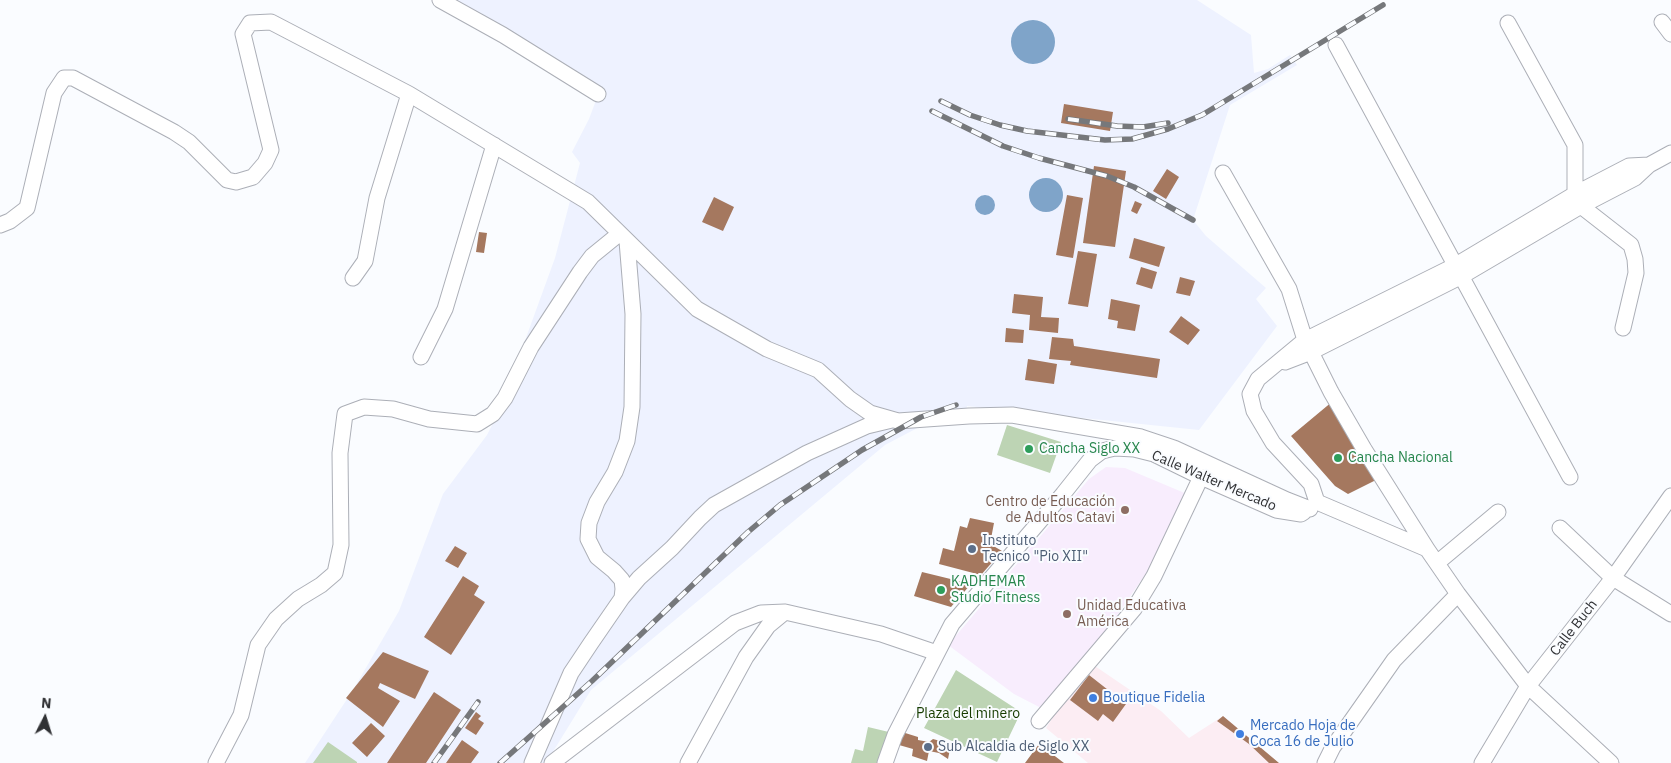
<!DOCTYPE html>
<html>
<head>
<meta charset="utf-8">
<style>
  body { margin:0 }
  #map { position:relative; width:1671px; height:763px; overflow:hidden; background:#fafcff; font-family:"IBM Plex Sans",sans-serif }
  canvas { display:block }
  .north { position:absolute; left:20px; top:693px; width:50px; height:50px; -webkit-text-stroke:4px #fafcff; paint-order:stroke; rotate:5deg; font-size:14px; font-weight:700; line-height:20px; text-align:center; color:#303134 }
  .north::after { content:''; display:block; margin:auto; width:18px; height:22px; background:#303134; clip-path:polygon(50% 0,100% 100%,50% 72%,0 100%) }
</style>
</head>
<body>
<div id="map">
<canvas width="1671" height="763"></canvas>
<div class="north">N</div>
</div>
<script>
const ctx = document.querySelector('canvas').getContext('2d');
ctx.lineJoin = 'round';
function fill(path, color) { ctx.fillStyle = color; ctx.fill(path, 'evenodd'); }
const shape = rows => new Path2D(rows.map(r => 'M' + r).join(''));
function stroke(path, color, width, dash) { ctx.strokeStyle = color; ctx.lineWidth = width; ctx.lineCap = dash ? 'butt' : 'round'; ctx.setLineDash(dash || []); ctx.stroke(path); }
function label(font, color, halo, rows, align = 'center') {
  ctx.font = font + ' "IBM Plex Sans",sans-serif'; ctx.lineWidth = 4; ctx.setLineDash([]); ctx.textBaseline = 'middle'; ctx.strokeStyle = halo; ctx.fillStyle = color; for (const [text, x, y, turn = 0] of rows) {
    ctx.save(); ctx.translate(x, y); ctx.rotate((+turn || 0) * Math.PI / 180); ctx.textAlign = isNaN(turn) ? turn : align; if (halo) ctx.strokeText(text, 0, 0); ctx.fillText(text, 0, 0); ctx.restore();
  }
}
fill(shape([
  [1089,662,1161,711,1189,738,1223,716,1279,763,1088,763,1046,728]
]), '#fcedf3');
fill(shape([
  [439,0,1197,0,1251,35,1254,73,1268,69,1290,55,1297,65,1230,105,1193,220,1206,236,1266,288,1256,299,1277,326,1199,430,967,406,966,411,925,424,885,445,591,690,546,763,305,763,353,690,399,611,443,494,487,435,512,386,523,346,555,258,580,163,572,152,589,119,598,95]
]), '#eef2ff');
fill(shape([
  [1106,467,1125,468,1187,494,1149,569,1098,643,1045,710,1014,694,948,645,1089,479]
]), '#f8edfd');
fill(shape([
  [1007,425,1061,442,1050,473,997,455],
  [956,670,1021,712,997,762,924,728],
  [868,727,893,733,883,763,851,763,855,749,863,751],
  [328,742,357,762,357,763,313,763]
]), '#bdd4b4');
fill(shape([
  '1011 42a22 22 0 1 1 44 0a22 22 0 1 1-44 0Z',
  '1029 195a17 17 0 1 1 34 0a17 17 0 1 1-34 0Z',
  '975 205a10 10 0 1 1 20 0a10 10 0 1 1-20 0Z'
]), '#7fa4c9');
fill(shape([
  [1064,104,1113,112,1110,131,1061,123],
  [1094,166,1126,171,1115,247,1083,243],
  [1167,169,1179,177,1166,199,1153,191],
  [1067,195,1083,198,1073,258,1056,255],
  [714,197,734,207,723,231,702,222],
  [1135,201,1142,204,1137,214,1131,211],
  [479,232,487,233,484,253,476,252],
  [1134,238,1165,247,1159,267,1129,258],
  [1078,251,1097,254,1088,307,1068,304],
  [1141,267,1157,272,1152,289,1136,284],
  [1180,277,1195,281,1190,296,1176,293],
  [1014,294,1043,297,1041,317,1059,318,1058,333,1029,330,1030,315,1012,313],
  [1111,299,1140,305,1135,331,1117,328,1118,321,1108,319],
  [1181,316,1200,330,1188,345,1169,332],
  [1006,328,1024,330,1023,343,1005,342],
  [1052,337,1073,339,1074,346,1160,359,1157,378,1070,365,1071,361,1049,359],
  [1028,359,1057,364,1054,384,1025,380],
  [1333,401,1378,479,1348,494,1335,486,1291,436],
  [970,518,994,523,990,544,1002,551,981,575,939,564,943,548,954,551,960,526,967,528],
  [455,546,467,553,458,568,445,561],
  [922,572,971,584,951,607,914,596],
  [463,576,479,586,474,595,485,602,451,655,424,637],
  [383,652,429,671,415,699,380,683,378,688,400,701,383,727,346,698],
  [1089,675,1126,704,1113,722,1103,714,1098,721,1070,700],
  [434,692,461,710,426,763,387,763],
  [476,712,481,716,478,719,484,723,476,735,465,728],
  [1223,716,1279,763,1269,763,1249,744,1217,721],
  [371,723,385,736,367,757,352,743],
  [902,732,918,737,918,740,929,742,933,739,951,744,948,759,939,753,929,751,927,761,912,756,913,749,899,745],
  [462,740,479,752,471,763,446,763],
  [1039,744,1064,763,1025,763]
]), '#a5785f');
const street = shape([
  [440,0,503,35,598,94],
  [1662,22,1671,34],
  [1508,23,1575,145,1575,194,1581,206,1631,245,1635,259,1636,273,1623,328],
  [1336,45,1570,477],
  [1223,173,1289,289,1305,340,1331,392,1364,449,1427,549],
  [0,225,10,221,27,208,54,93,64,78,73,78,174,132,189,142,227,180,236,182,253,177,265,163,271,150,243,34,250,23,271,22,409,94,588,202,697,309,767,349,818,370,850,399,870,413,898,421,969,416,1012,415,1141,437,1174,448,1287,500,1310,509],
  [353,278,365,261,377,198,409,94],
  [421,357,445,309,494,145],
  [1285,362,1311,352,1462,276,1581,206,1635,178,1649,165,1671,153],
  [1560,528,1613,578,1671,614],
  [1437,563,1498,512],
  [622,598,623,589,622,580,614,571,597,557,588,539,589,523,597,502,615,472,627,441,632,407,633,314,627,241],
  [1039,721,1134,609,1154,576,1201,477],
  [216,763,241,715,258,645,276,619,298,599,321,585,335,573,341,545,340,453,345,414,364,407,393,409,429,419,477,424,493,414,505,398,531,347,580,272,592,256,619,234],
  [532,763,571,673,591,643,622,598,639,578,672,548,700,518,714,505,807,453,867,426,892,420],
  [552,763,735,623,761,613,785,612,881,634,937,653],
  [688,763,746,657,768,626,785,612],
  [885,763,895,735,952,624,1063,494,1090,460,1102,451,1115,448,1134,449,1154,454,1201,477,1276,510,1301,514,1304,512],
  [1325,763,1333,747,1394,660,1458,594],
  [1482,763,1528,686,1613,578,1671,496],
  [1611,763,1528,686,1458,594,1427,549,1317,502,1311,484,1273,443,1254,411,1250,394,1258,379,1305,340,1456,265,1575,194,1629,166,1649,165]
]);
stroke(street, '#acafb7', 17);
stroke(street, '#fff', 15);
const rail = shape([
  [941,101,970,115,1000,125,1027,131,1105,140,1132,139,1168,129,1202,115,1383,5],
  [932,111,1003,146,1039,158,1107,176,1134,187,1193,220],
  [1068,119,1117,126,1143,127,1168,123],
  [434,763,478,702],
  [500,763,592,681,748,532,780,505,862,450,921,417,956,405]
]);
stroke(rail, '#76787b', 5.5);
stroke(rail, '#fafcff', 4, [11]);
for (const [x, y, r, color] of [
  [1029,449,5,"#2e9e5b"],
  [1338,458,5,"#2e9e5b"],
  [1125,510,5,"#8d6e63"],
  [972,549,5,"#5c6f8a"],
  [941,590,5,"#2e9e5b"],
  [1067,614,5,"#8d6e63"],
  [1093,698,5,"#3f7fe0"],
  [1240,734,5,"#3f7fe0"],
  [928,747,5,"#5c6f8a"]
]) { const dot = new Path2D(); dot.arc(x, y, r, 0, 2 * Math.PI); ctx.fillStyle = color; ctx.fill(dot); stroke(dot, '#fafcff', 2); }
label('14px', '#27864d', '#fafcff', [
  ["Cancha Siglo XX",1039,449],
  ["Cancha Nacional",1348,458],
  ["KADHEMAR",951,582],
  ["Studio Fitness",951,598]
], 'left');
label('14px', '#303134', '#fafcff', [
  ["Calle Walter Mercado",1214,481,23],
  ["Calle Buch",1574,628,-52]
]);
label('14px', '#785e54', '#fafcff', [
  ["Centro de Educación",1115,502],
  ["de Adultos Catavi",1115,518],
  ["Unidad Educativa",1077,606,"left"],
  ["América",1077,622,"left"]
], 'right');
label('14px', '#4e5e75', '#fafcff', [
  ["Instituto",982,541],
  ["Tecnico \"Pio XII\"",982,557],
  ["Sub Alcaldia de Siglo XX",938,747]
], 'left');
label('14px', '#366cbe', '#fafcff', [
  ["Boutique Fidelia",1103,698],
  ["Mercado Hoja de",1250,726],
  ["Coca 16 de Julio",1250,742]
], 'left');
label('14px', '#173c00', '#fafcff', [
  ["Plaza del minero",968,714]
]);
</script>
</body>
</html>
